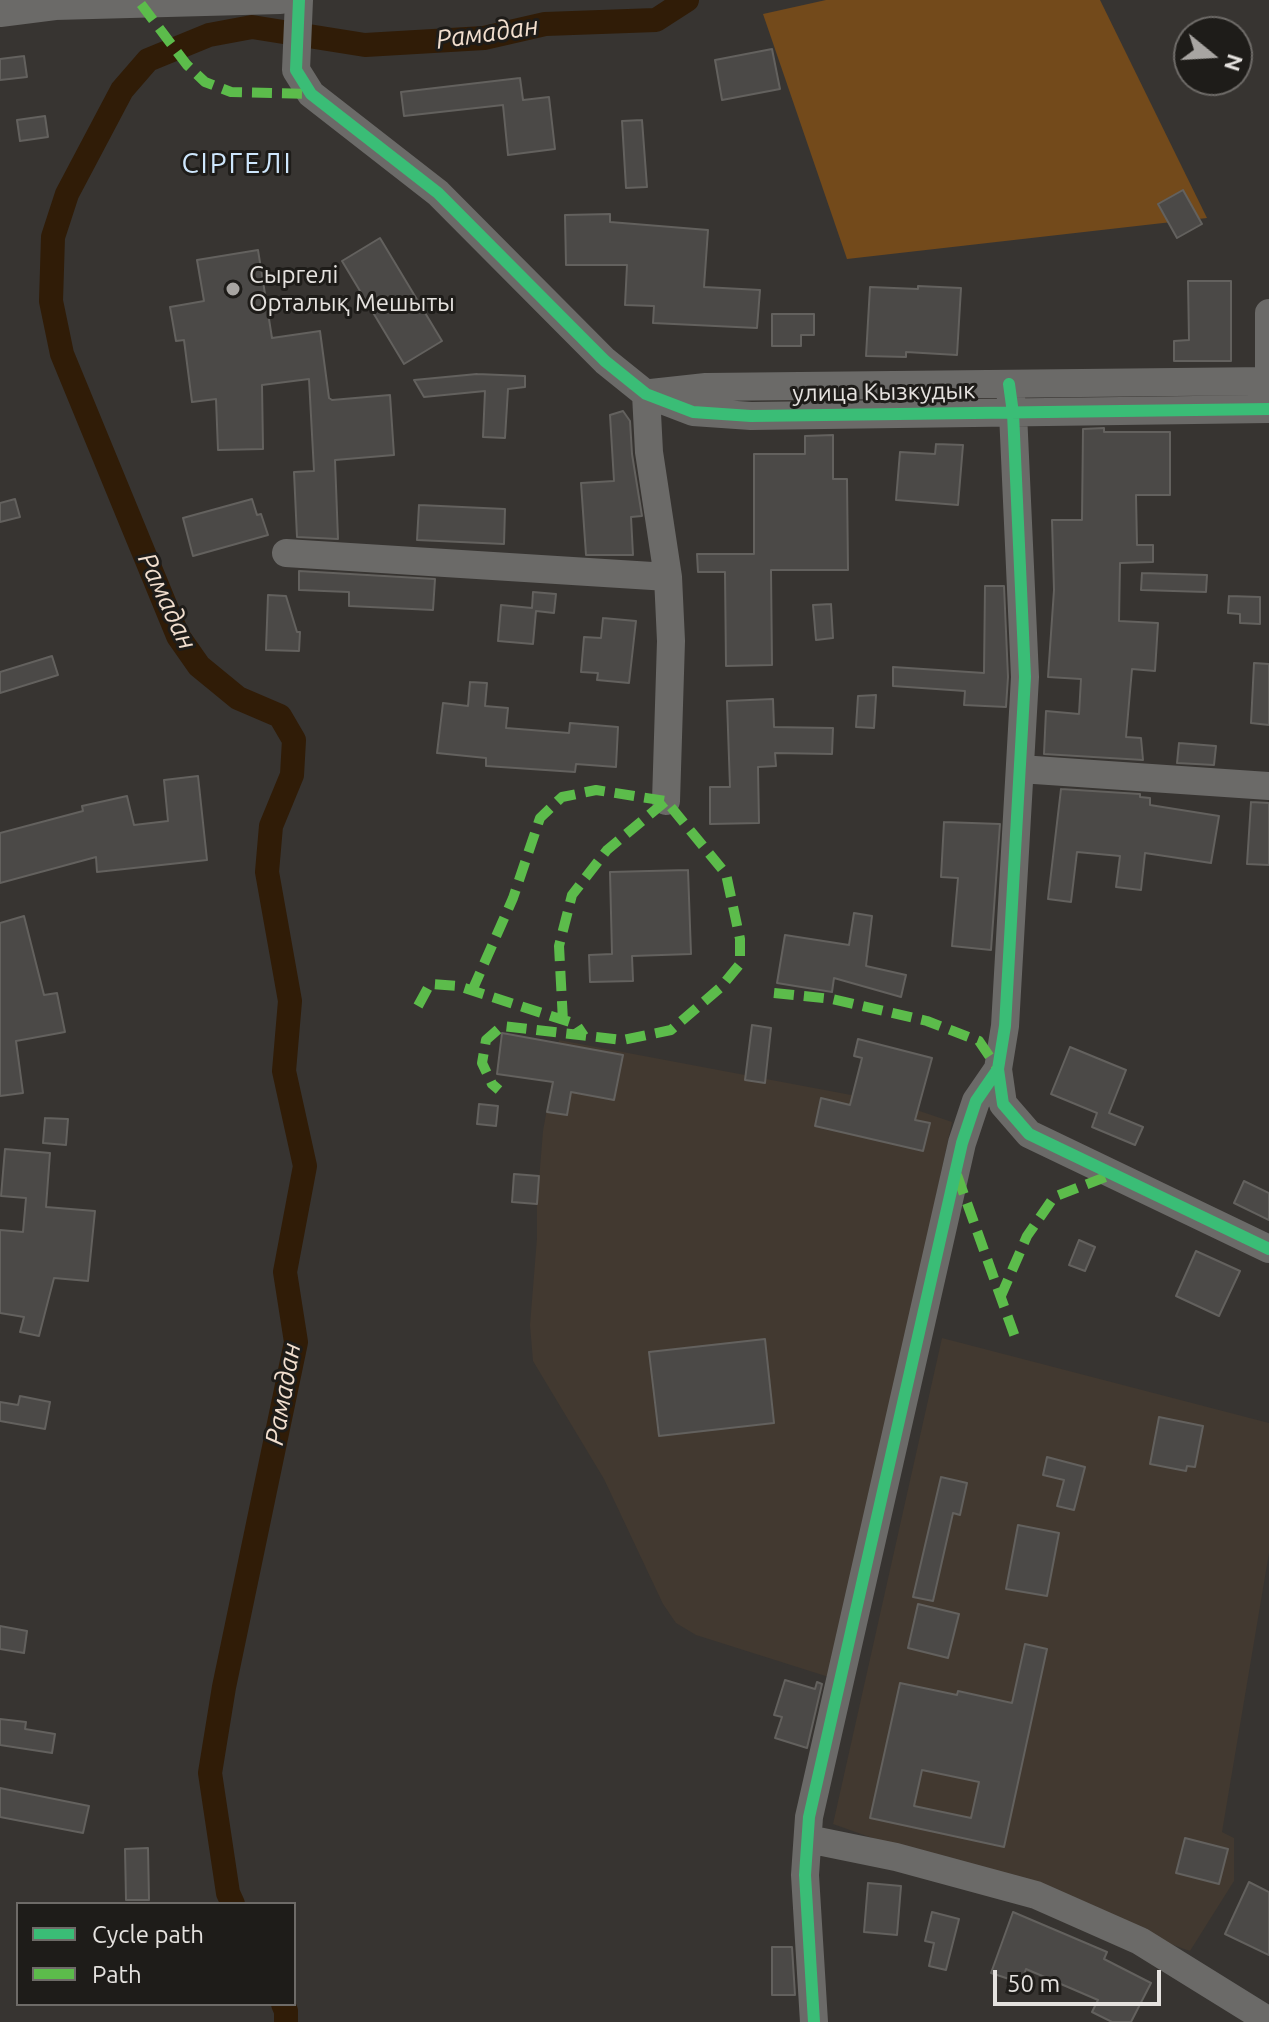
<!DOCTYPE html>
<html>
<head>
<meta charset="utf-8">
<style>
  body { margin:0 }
  #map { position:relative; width:1269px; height:2022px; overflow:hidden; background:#373431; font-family:Ubuntu,sans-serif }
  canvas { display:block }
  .legend { position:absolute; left:16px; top:1902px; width:280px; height:104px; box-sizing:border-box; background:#1e1c19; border:2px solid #6e6b68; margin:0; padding:10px 14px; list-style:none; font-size:24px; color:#e5e2df }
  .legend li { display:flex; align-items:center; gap:16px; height:40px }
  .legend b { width:40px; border:2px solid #6e6b68 }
  .north { position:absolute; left:1173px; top:16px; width:80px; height:80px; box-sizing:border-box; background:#1e1c19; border:2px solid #6e6b68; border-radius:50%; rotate:108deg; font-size:22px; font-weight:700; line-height:32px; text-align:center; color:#e5e2df }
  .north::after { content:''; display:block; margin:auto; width:28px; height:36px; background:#a8a5a2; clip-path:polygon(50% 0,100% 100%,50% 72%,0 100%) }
  .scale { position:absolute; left:993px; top:1970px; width:168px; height:36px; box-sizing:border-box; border:4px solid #e5e2df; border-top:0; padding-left:10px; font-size:24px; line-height:28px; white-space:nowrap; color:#e5e2df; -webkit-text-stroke:6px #1e1c19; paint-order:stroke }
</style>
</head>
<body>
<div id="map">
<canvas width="1269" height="2022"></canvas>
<ul class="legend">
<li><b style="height:10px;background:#3abd76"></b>Cycle path</li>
<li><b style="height:10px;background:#5cbc4b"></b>Path</li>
</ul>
<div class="north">N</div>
<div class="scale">50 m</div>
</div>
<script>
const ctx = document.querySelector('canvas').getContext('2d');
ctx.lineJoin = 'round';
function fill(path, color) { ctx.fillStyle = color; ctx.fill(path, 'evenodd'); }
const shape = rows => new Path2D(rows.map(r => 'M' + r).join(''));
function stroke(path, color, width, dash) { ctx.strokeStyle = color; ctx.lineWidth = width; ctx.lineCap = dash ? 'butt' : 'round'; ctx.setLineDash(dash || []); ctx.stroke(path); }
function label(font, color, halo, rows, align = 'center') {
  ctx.font = font + ' Ubuntu,sans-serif'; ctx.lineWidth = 6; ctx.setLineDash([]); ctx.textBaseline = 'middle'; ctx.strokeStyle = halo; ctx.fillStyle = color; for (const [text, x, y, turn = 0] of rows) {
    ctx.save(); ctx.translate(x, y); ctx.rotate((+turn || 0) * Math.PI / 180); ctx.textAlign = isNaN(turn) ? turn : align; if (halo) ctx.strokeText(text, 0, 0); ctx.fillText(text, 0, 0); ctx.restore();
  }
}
fill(shape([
  [559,1040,899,1104,952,1122,832,1678,696,1635,676,1623,663,1604,604,1479,533,1361,530,1325,537,1238,537,1204,543,1131],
  [942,1338,1269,1423,1269,1553,1222,1832,1234,1838,1234,1881,1190,1951,833,1824]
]), '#423930');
fill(shape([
  [826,0,1100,0,1207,218,847,259,763,14]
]), '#734a1b');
stroke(shape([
  [233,1904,228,1893,210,1773,224,1687,296,1342,285,1272,305,1166,284,1071,290,1001,267,872,271,826,292,775,294,740,280,716,238,698,199,666,178,636,62,354,51,301,53,237,67,194,122,90,148,60,209,35,252,27,365,45,484,38,545,24,656,20,687,0],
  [283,2004,286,2011,286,2022]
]), '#301c07', 24);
const building = shape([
  [772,49,780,89,722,100,715,60,772,49],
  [24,56,27,77,0,80,0,59,24,56],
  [520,78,523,100,549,97,555,149,508,155,503,105,404,116,401,92,520,78],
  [45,116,48,137,20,141,17,120,45,116],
  [642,120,647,187,626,188,622,121,642,120],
  [1183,190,1202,224,1177,238,1158,204,1183,190],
  [610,214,610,222,708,230,704,287,760,290,757,328,653,323,654,306,625,305,627,265,566,265,565,215,610,214],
  [380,238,442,341,404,364,342,261,380,238],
  [258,250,272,338,320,331,329,398,332,400,390,395,394,455,335,460,338,539,297,537,294,472,314,471,309,379,262,385,263,449,218,450,216,399,192,402,184,340,176,341,170,307,204,301,197,260,258,250],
  [1188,281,1231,281,1231,361,1174,361,1174,341,1189,340,1188,281],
  [918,286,961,288,957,355,906,352,906,357,866,356,870,287,918,289,918,286],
  [772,314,814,314,814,335,801,335,801,346,772,346,772,314],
  [477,374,525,376,525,387,508,389,505,438,483,437,485,391,424,397,414,380,477,374],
  [623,411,630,421,632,454,642,516,631,517,633,555,586,555,581,483,614,481,610,415,623,411],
  [1104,428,1104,432,1170,432,1170,495,1136,495,1137,545,1153,545,1153,562,1120,563,1119,621,1158,623,1155,671,1132,669,1126,737,1141,738,1143,760,1044,754,1046,711,1079,714,1081,679,1048,677,1054,590,1052,520,1082,520,1083,429,1104,428],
  [833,435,833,479,847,479,848,570,771,570,772,665,726,666,725,572,698,572,697,554,754,554,754,454,805,454,805,436,833,435],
  [936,444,963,445,958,505,896,500,900,452,935,454,936,444],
  [15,499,20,517,0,522,0,503,15,499],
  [252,499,257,515,261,514,268,535,193,556,183,518,252,499],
  [419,505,505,509,504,544,417,540,419,505],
  [299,571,435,579,433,610,349,606,349,592,299,590,299,571],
  [1142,573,1207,575,1206,592,1141,590,1142,573],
  [985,586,1004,586,1008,677,1006,707,964,705,965,691,893,686,893,667,984,673,985,586],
  [533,592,556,594,554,613,536,611,533,644,498,641,501,605,532,608,533,592],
  [268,595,286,596,297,632,300,632,299,651,266,650,268,595],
  [1229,596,1260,597,1260,624,1240,623,1240,614,1228,613,1229,596],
  [831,604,833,638,816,640,813,605,831,604],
  [603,618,636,621,629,683,597,680,598,673,581,672,584,637,601,638,603,618],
  [52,656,58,675,0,693,0,672,52,656],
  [1254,663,1269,664,1269,725,1251,723,1254,663],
  [470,682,487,683,485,706,508,708,506,728,569,733,570,723,618,727,616,767,576,764,575,772,486,766,486,758,437,753,443,703,468,706,470,682],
  [876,695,874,728,856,727,858,696,876,695],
  [773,699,774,727,833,728,832,754,775,753,776,766,758,767,759,823,710,824,710,787,730,787,727,701,773,699],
  [1179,743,1216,746,1214,765,1177,763,1179,743],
  [198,776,207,860,97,872,96,857,0,883,0,833,83,811,82,806,127,796,134,825,168,821,164,780,198,776],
  [1061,789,1140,794,1140,797,1150,798,1150,805,1219,816,1211,863,1145,853,1141,890,1116,887,1120,856,1077,852,1071,902,1048,899,1061,789],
  [1251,802,1269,803,1269,865,1247,864,1251,802],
  [944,822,1000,824,991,950,952,946,958,878,941,877,944,822],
  [688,870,691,954,632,956,633,981,590,982,589,955,612,954,610,872,688,870],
  [854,913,872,916,866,966,906,975,901,997,834,978,832,992,777,983,785,935,849,945,854,913],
  [24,916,44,995,57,993,65,1032,16,1041,23,1093,0,1096,0,923,24,916],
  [752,1025,771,1028,765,1083,745,1080,752,1025],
  [502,1033,623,1055,614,1100,571,1092,567,1115,547,1112,553,1082,497,1074,502,1033],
  [858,1039,932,1058,915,1120,930,1123,923,1151,815,1126,821,1098,850,1105,862,1058,854,1056,858,1039],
  [1070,1047,1126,1070,1109,1113,1143,1127,1135,1145,1092,1127,1097,1113,1051,1094,1070,1047],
  [479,1104,498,1106,496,1126,477,1124,479,1104],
  [45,1118,68,1119,66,1145,43,1143,45,1118],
  [5,1149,50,1153,46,1207,95,1211,88,1281,54,1278,39,1336,20,1332,24,1317,0,1313,0,1230,23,1232,26,1198,1,1196,5,1149],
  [514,1174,539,1176,537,1204,512,1202,514,1174],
  [1244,1181,1269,1193,1269,1220,1234,1203,1244,1181],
  [1079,1240,1095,1247,1085,1271,1069,1265,1079,1240],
  [1196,1251,1240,1271,1219,1316,1176,1296,1196,1251],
  [765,1339,774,1423,659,1436,649,1352,765,1339],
  [20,1396,50,1402,45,1429,0,1421,0,1402,18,1405,20,1396],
  [1159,1417,1203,1426,1195,1467,1187,1466,1186,1471,1150,1464,1159,1417],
  [1047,1457,1085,1467,1074,1510,1057,1506,1064,1480,1043,1475,1047,1457],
  [941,1477,967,1483,960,1515,953,1513,933,1601,913,1597,941,1477],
  [1018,1525,1059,1533,1047,1596,1006,1589,1018,1525],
  [918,1604,959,1614,948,1658,908,1648,918,1604],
  [0,1626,27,1631,24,1653,0,1649,0,1626],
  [1025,1644,1047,1649,1004,1847,870,1818,900,1683,957,1695,958,1691,1012,1703,1025,1644],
  [922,1770,979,1782,971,1818,914,1806,922,1770],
  [785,1680,815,1689,817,1682,822,1684,807,1748,775,1738,782,1717,774,1715,785,1680],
  [0,1719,26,1722,25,1729,55,1734,52,1753,0,1745,0,1719],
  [0,1788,89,1806,83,1833,0,1817,0,1788],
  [1185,1838,1228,1849,1219,1884,1176,1873,1185,1838],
  [148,1848,149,1900,126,1900,125,1849,148,1848],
  [1249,1882,1269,1892,1269,1955,1225,1934,1249,1882],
  [868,1883,901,1886,897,1935,864,1932,868,1883],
  [932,1912,959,1919,946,1970,929,1966,934,1943,925,1941,932,1912],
  [1013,1912,1107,1952,1104,1959,1151,1983,1131,2022,1112,2022,1092,2012,1098,2000,1026,1969,1021,1983,991,1973,1013,1912],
  [772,1947,792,1947,795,1995,772,1995,772,1947]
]);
fill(building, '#4b4947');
stroke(building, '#63615e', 2);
stroke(shape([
  [299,0,296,70,311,94,438,193,605,361,646,394,693,412,751,416,1269,409],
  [0,13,55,6,280,0],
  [1269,381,1269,313],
  [1009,384,1013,413,1025,677,1005,1026,998,1069,1003,1104,1029,1134,1269,1249],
  [651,393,706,387,1269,381],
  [646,394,649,452,668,577,671,641,666,801],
  [286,553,668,577],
  [1020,769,1269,786],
  [808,1839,896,1857,1036,1895,1140,1941,1269,2021],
  [814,2022,805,1875,809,1817,962,1143,976,1101,998,1069]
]), '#6b6a68', 28);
stroke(shape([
  [141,4,187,65,205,82,231,92,311,94],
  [472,991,513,898,540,818,562,797,596,790,666,801,726,874,740,939,740,964,721,987,671,1030,623,1040,502,1026,486,1040,482,1063,492,1084,499,1090],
  [774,993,832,999,927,1021,979,1041,998,1069],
  [418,1006,430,984,458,986,576,1024,584,1036],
  [563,1021,559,946,572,895,607,850,666,801],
  [957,1175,1015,1337],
  [1000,1298,1027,1236,1054,1197,1113,1174]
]), '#5cbc4b', 10, [20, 10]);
stroke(shape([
  [299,0,296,70,311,94,438,193,605,361,646,394,693,412,751,416,1269,409],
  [1009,384,1013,413,1025,677,1005,1026,998,1069,1003,1104,1029,1134,1269,1249],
  [814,2022,805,1875,809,1817,962,1143,976,1101,998,1069]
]), '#3abd76', 12);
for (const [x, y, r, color] of [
  [233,289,8,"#a8a5a2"]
]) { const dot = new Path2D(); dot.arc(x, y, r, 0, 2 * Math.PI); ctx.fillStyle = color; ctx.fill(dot); stroke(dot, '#1e1c19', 3); }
label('24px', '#e5e2df', '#1e1c19', [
  ["Сыргелі",249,275],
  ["Орталық Мешыты",249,303]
], 'left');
label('24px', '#e5e2df', '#1e1c19', [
  ["улица Кызкудык",884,392,-1]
]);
label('italic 26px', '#f1dece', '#1e1c19', [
  ["Рамадан",487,33,-8],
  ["Рамадан",167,601,65],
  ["Рамадан",283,1394,-80]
]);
ctx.letterSpacing = '2px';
label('28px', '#cee7fd', '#1e1c19', [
  ["СІРГЕЛІ",237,164]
]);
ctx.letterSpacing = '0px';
</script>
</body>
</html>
